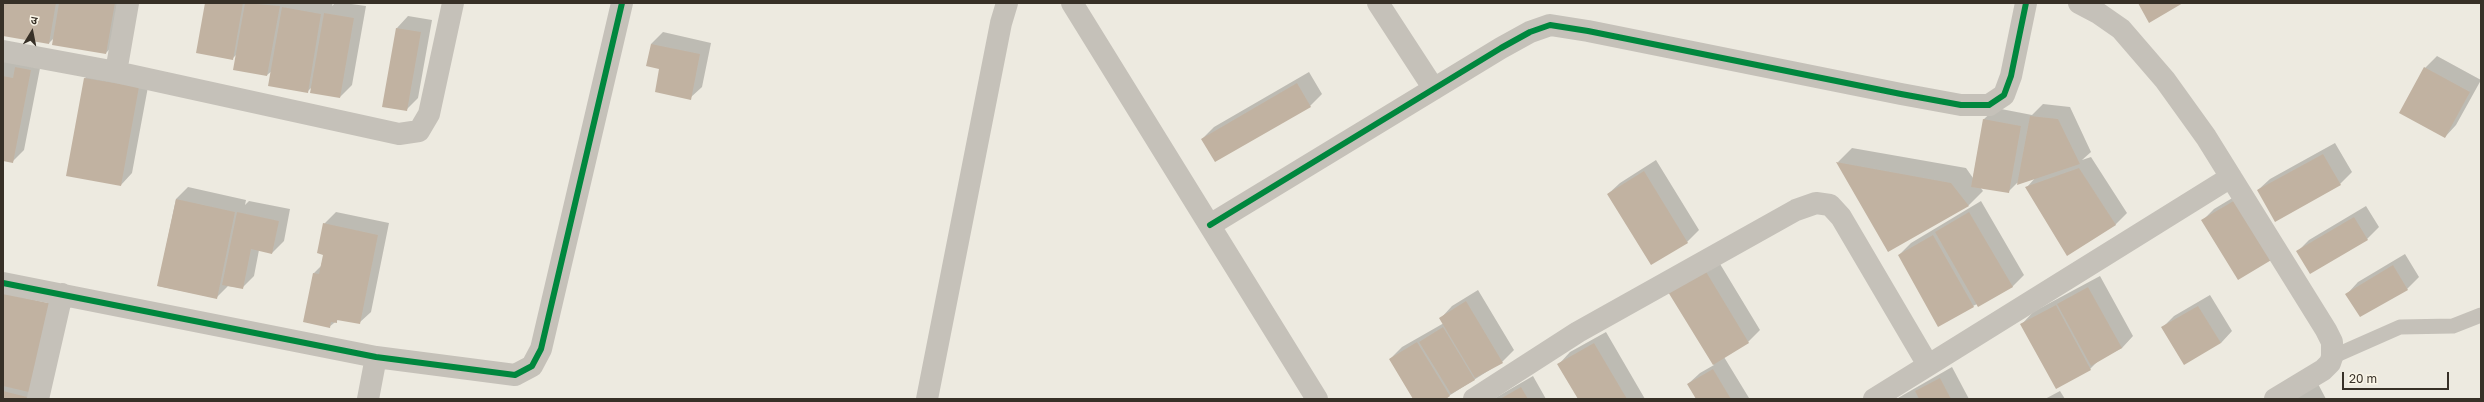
<!DOCTYPE html>
<html>
<head>
<meta charset="utf-8">
<style>
  body { margin:0 }
  #map { position:relative; width:2484px; height:402px; overflow:hidden; background:#edeae0; font-family:"Golos Text","Noto Sans Devanagari",sans-serif }
  canvas { display:block }
  .frame { position:absolute; inset:0; border:4px solid #373027; pointer-events:none }
  .north { position:absolute; left:12px; top:12px; width:40px; height:40px; -webkit-text-stroke:3px #faf5e7; paint-order:stroke; rotate:10deg; font-size:11px; font-weight:700; line-height:16px; text-align:center; color:#373027 }
  .north::after { content:''; display:block; margin:auto; width:14px; height:18px; background:#373027; clip-path:polygon(50% 0,100% 100%,50% 72%,0 100%) }
  .scale { position:absolute; left:2342px; top:372px; width:107px; height:18px; box-sizing:border-box; border:2px solid #373027; border-top:0; padding-left:5px; font-size:12px; line-height:14px; white-space:nowrap; color:#373027; -webkit-text-stroke:3px #faf5e7; paint-order:stroke }
</style>
</head>
<body>
<div id="map">
<canvas width="2484" height="402"></canvas>
<div class="frame"></div>
<div class="north">उ</div>
<div class="scale">20 m</div>
</div>
<script>
const ctx = document.querySelector('canvas').getContext('2d');
ctx.lineJoin = 'round';
function fill(path, color) { ctx.fillStyle = color; ctx.fill(path, 'evenodd'); }
const shape = rows => new Path2D(rows.map(r => 'M' + r).join(''));
function stroke(path, color, width, dash) { ctx.strokeStyle = color; ctx.lineWidth = width; ctx.lineCap = dash ? 'butt' : 'round'; ctx.setLineDash(dash || []); ctx.stroke(path); }
fill(shape([
  [4,3,124,3,117,41,106,53,54,38,49,43,3,35],
  [206,3,333,3,332,6,335,3,344,3,366,6,352,85,340,97,312,87,307,92,272,71,267,75,237,54,232,59],
  [408,16,432,20,418,98,406,110,397,28],
  [663,32,711,43,702,87,690,98,660,68,651,44],
  [3,50,42,58,24,150,12,162,3,160],
  [2437,56,2481,80,2456,125,2445,137,2425,68],
  [97,66,150,76,132,173,121,185,67,175,85,78],
  [1309,72,1322,94,1310,106,1202,139,1214,127],
  [2043,104,2070,107,2091,152,2082,160,2091,157,2127,213,2115,225,2027,187,2036,177,2017,183,2008,192,1980,187,1983,191,1969,205,1888,251,1838,162,1852,148,1966,168,1973,178,1984,119,1996,108,2032,115],
  [2335,143,2352,172,2340,184,2258,190,2270,179],
  [1656,160,1699,230,1687,242,1608,194,1620,183],
  [188,187,246,200,245,205,249,201,290,209,284,241,272,253,259,250,254,276,242,288,228,286,216,298,158,286,176,199],
  [2249,188,2273,258,2203,220,2214,209],
  [1981,201,2024,275,2012,287,1973,306,1899,255,1911,243],
  [2366,206,2379,227,2367,239,2310,273,2298,251,2309,240],
  [336,212,389,223,371,312,359,323,339,319,329,327,314,273,321,266,324,254,324,224],
  [1714,254,1760,330,1748,342,1724,357,1749,398,1747,399,1697,399,1688,384,1700,373,1714,365,1667,287],
  [2405,254,2419,277,2407,289,2347,294,2358,282],
  [2100,276,2133,336,2122,348,2100,359,2090,369,2022,324,2033,312],
  [11,280,35,399,3,399,3,369],
  [1478,290,1514,350,1502,362,1444,399,1414,399,1390,359,1402,347,1444,323,1441,318,1452,306],
  [2210,295,2232,331,2221,343,2162,328,2174,316],
  [1606,332,1645,399,1580,399,1559,364,1570,352],
  [1952,367,1969,399,1893,399,1898,398],
  [1533,376,1546,399,1494,399,1495,398],
  [2316,380,2326,399,2280,399],
  [2060,391,2065,399,2045,399]
]), '#0003');
fill(shape([
  [3,3,56,3,49,44,3,36],
  [59,3,115,3,106,54,52,45],
  [205,3,243,3,233,60,196,53],
  [245,3,280,6,267,76,233,70],
  [2138,3,2183,3,2149,23],
  [282,7,321,14,308,93,268,86],
  [324,13,354,18,340,98,310,93],
  [396,28,421,32,407,111,382,107],
  [651,44,700,54,691,100,655,92,659,69,646,66],
  [15,67,31,70,13,163,3,161,3,76,13,78],
  [2424,67,2470,92,2445,138,2399,113],
  [84,78,139,87,121,186,66,176],
  [1297,83,1311,107,1215,162,1201,139],
  [2030,116,2058,119,2080,164,2017,185],
  [1983,119,2021,126,2009,193,1971,187],
  [2323,154,2341,185,2275,222,2257,190],
  [1836,162,1951,183,1969,206,1888,252],
  [2079,168,2116,225,2067,256,2025,187],
  [1644,171,1688,243,1651,265,1607,194],
  [176,199,235,212,217,299,157,286],
  [2237,199,2273,259,2238,280,2201,220],
  [237,212,279,221,272,254,251,249,243,289,222,285],
  [1969,212,2013,287,1978,307,1935,232],
  [2354,217,2368,240,2310,274,2296,251],
  [323,223,378,235,360,324,337,320,337,323,331,322,330,328,303,322,313,273,319,274,323,255,317,253],
  [1933,235,1974,307,1938,327,1898,255],
  [1702,265,1749,343,1713,365,1665,287],
  [2393,265,2408,290,2360,317,2345,294],
  [2088,287,2122,348,2091,366,2057,304],
  [3,293,53,304,33,393,3,386],
  [1466,301,1503,363,1475,378,1439,318],
  [2056,305,2091,370,2056,389,2020,324],
  [2198,306,2221,343,2184,365,2161,327],
  [1443,327,1475,380,1451,394,1419,342],
  [1417,342,1450,396,1446,399,1413,399,1389,359],
  [1594,343,1627,399,1578,399,1557,364],
  [1713,369,1731,399,1696,399,1687,384],
  [1940,378,1951,399,1919,399,1915,391],
  [1521,387,1528,399,1500,399],
  [3,391,27,397,26,399,3,399]
]), '#c1b2a1');
stroke(shape([
  [2332,357,2400,327,2453,326,2481,315]
]), '#c5c1b9', 15);
stroke(shape([
  [1072,3,1317,399],
  [1378,3,1434,89],
  [2079,3,2098,13,2121,29,2165,80,2206,137,2326,330,2332,342,2332,357,2330,363,2323,370,2275,399],
  [3,51,116,72,399,134,419,131,429,114,453,3],
  [116,72,128,3],
  [1210,225,1501,48,1530,32,1550,25,1588,31,1901,94,1961,105,1989,105,2004,95,2011,76,2026,3],
  [3,283,376,357,515,375,532,366,541,349,622,3],
  [38,399,62,294],
  [368,399,376,357],
  [927,399,1001,23,1007,3],
  [1474,399,1578,332,1796,210,1816,203,1830,205,1841,217,1928,365],
  [1874,399,2231,177]
]), '#c5c1b9', 22);
stroke(shape([
  [1210,225,1501,48,1530,32,1550,25,1588,31,1901,94,1961,105,1989,105,2004,95,2011,76,2026,3],
  [3,283,376,357,515,375,532,366,541,349,622,3]
]), '#00873e', 6);
</script>
</body>
</html>
